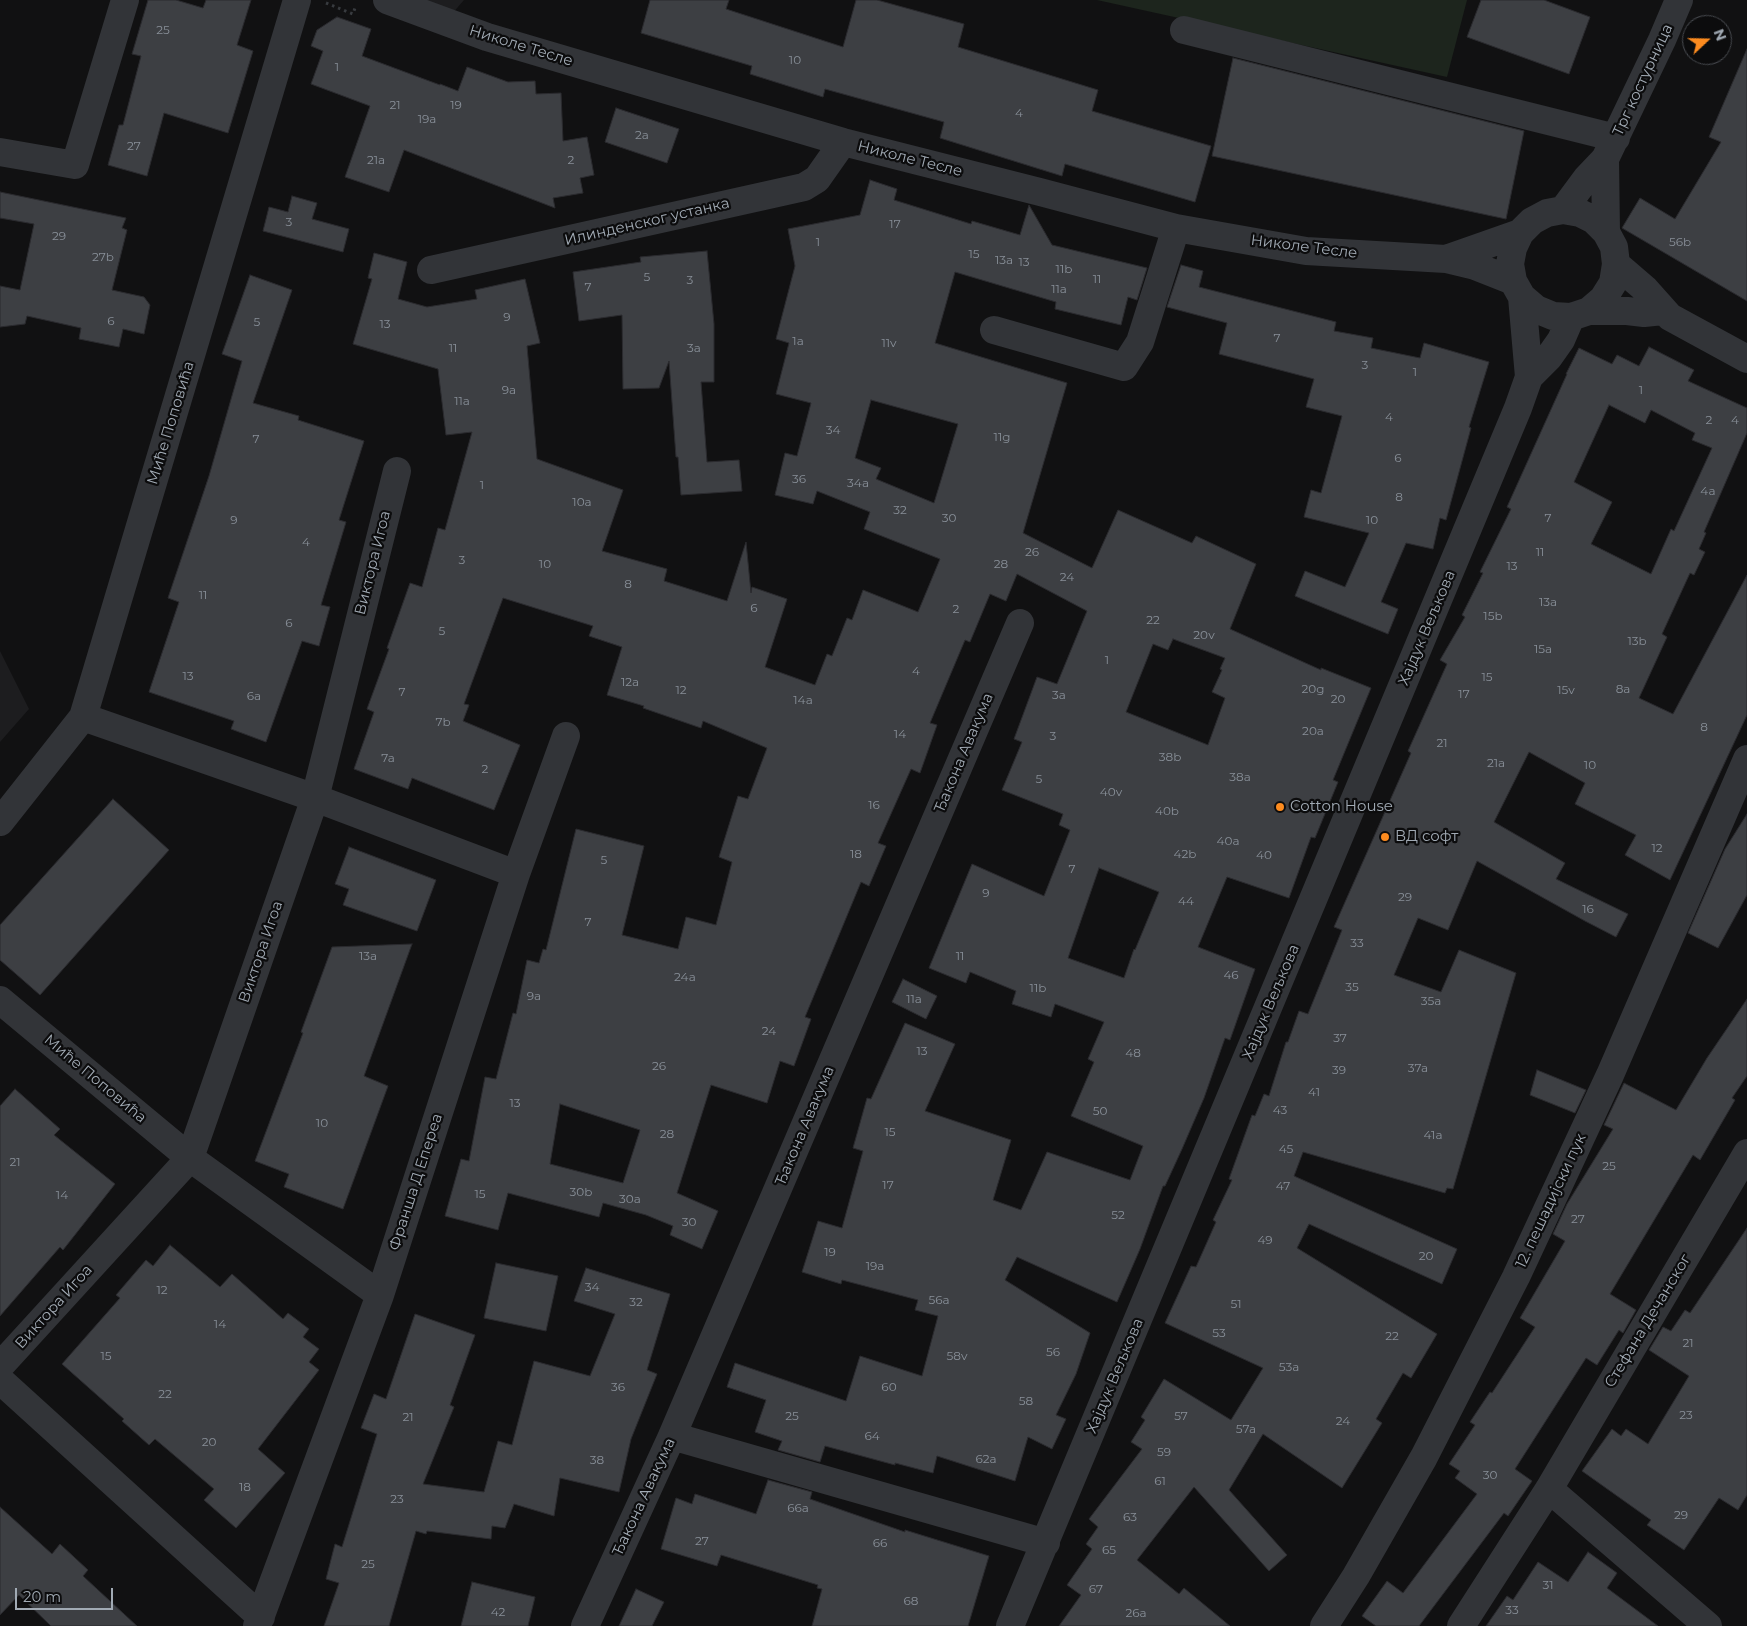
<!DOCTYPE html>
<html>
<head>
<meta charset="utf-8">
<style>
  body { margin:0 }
  #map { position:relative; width:1747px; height:1626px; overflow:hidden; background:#111112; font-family:Montserrat,sans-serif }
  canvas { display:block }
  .north { position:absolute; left:1682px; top:15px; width:50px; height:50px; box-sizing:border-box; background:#0c0c0d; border:1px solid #484b50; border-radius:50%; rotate:69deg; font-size:14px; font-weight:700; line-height:20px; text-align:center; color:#a1aab4 }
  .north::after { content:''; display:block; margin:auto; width:18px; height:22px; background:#fc8b1f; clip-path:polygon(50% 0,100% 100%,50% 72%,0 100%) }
  .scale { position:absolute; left:15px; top:1588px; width:98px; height:22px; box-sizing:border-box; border:2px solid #a1aab4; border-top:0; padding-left:6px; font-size:15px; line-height:18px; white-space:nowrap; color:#a1aab4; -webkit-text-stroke:4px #0c0c0d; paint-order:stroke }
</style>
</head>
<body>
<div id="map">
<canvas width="1747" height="1626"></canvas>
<div class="north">N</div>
<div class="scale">20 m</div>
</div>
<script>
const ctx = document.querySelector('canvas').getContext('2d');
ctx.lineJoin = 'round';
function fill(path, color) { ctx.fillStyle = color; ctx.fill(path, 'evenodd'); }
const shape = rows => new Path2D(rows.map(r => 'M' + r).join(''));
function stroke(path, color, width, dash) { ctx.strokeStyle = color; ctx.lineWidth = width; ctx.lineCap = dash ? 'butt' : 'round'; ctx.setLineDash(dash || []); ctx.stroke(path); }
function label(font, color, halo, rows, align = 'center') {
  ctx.font = font + ' Montserrat,sans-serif'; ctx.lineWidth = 4.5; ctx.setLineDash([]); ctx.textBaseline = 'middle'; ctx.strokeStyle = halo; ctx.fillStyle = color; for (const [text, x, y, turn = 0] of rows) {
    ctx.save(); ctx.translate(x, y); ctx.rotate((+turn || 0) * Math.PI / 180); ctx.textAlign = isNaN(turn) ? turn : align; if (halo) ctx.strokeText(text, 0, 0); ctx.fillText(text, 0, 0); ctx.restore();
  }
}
fill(shape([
  [388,0,464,0,445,22],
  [0,651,29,709,0,742]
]), '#1d1d1f');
fill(shape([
  [1097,0,1467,0,1447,77]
]), '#1d251d');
const building = shape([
  [148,0,176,0,203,8,206,0,251,0,237,45,253,51,228,133,164,113,147,176,108,165,119,125,123,125,141,56,132,54,148,0],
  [650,0,729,0,726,9,843,47,856,0,877,0,964,24,958,47,1098,90,1092,111,1211,146,1195,202,1065,164,1062,176,940,138,944,122,825,89,823,97,750,74,752,66,641,33,650,0],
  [1481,0,1544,0,1590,17,1569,74,1467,37,1481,0],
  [337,17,371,29,362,56,440,85,440,84,458,91,467,67,508,82,535,81,536,94,561,93,563,141,587,137,594,175,580,178,583,193,553,198,555,208,404,150,389,192,345,177,370,106,311,84,323,51,311,46,317,30,337,17],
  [1747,49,1747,301,1622,228,1640,198,1675,219,1721,142,1709,137,1747,49],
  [1233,58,1524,131,1506,219,1212,156,1233,58],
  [616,108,679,129,667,163,605,142,616,108],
  [870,180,897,189,894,200,971,224,972,221,1020,235,1029,205,1052,245,1147,268,1137,300,1128,297,1121,325,1055,309,1056,302,955,272,935,343,1067,383,1023,533,1092,568,1118,510,1192,543,1196,536,1256,564,1230,629,1321,670,1321,668,1371,688,1333,780,1338,782,1315,838,1311,837,1289,898,1227,877,1198,947,1255,969,1230,1040,1225,1038,1204,1098,1182,1149,1165,1186,1163,1186,1140,1249,1117,1302,1017,1257,1005,1280,1090,1333,1076,1374,1056,1415,1066,1419,1052,1449,1028,1437,1015,1481,937,1456,933,1473,895,1463,895,1465,825,1446,820,1462,778,1450,782,1441,755,1432,766,1400,727,1387,735,1363,846,1401,860,1356,922,1376,938,1316,915,1310,918,1300,842,1280,841,1284,802,1272,818,1221,842,1228,863,1151,853,1148,867,1098,871,1099,905,1023,955,1044,925,1111,1011,1140,993,1200,1021,1210,1047,1152,1130,1180,1143,1146,1071,1116,1094,1062,1088,1059,1104,1022,1055,1004,1051,1017,1012,1004,1016,991,970,972,966,983,929,968,972,864,1044,896,1070,830,1059,825,1063,814,1002,790,1022,742,1014,739,1037,677,1057,684,1087,611,1017,574,1006,601,990,594,970,642,965,640,930,723,937,725,920,773,911,769,878,843,886,846,869,886,861,882,805,1017,811,1019,794,1066,780,1061,767,1103,711,1085,677,1193,718,1211,702,1249,670,1235,673,1226,646,1215,603,1203,599,1217,508,1193,498,1230,445,1216,461,1159,469,1161,485,1077,496,1079,513,1013,516,1014,527,960,539,963,543,949,546,950,576,829,644,846,622,935,678,949,686,917,716,925,732,862,719,857,738,796,748,799,767,748,703,721,701,728,643,708,644,706,607,695,622,647,589,636,593,626,503,598,464,704,469,705,463,721,520,745,494,810,412,778,408,789,354,769,374,712,367,709,389,649,387,648,410,583,422,587,438,528,445,530,472,432,446,435,438,369,353,344,372,279,368,278,374,253,407,262,398,299,427,307,477,299,475,290,525,279,540,343,527,346,537,459,623,490,602,551,667,569,664,581,727,601,746,542,751,593,752,587,787,599,765,667,815,685,827,654,832,656,847,618,852,620,863,590,918,612,940,559,864,529,870,512,817,491,813,504,775,495,785,453,797,456,811,403,776,394,789,343,776,339,795,266,788,229,860,215,870,180],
  [871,400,958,424,934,503,876,479,881,468,855,458,871,400],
  [1173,639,1225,658,1220,669,1222,670,1212,692,1225,698,1208,745,1126,712,1153,644,1168,650,1173,639],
  [1099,868,1159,892,1135,950,1134,949,1124,978,1068,958,1099,868],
  [560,1104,640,1130,623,1183,550,1164,560,1104],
  [0,192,126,218,122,228,127,230,112,290,144,297,150,305,144,334,123,329,119,347,79,339,81,328,27,316,25,324,0,327,0,286,20,290,34,224,0,218,0,192],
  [292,196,317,203,312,219,349,229,343,252,263,231,269,207,288,212,292,196],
  [707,251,714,324,714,382,701,382,707,462,739,460,742,491,681,495,678,457,676,457,669,361,659,388,623,389,622,315,579,321,573,272,641,262,640,257,707,251],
  [1181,265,1203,271,1199,287,1336,322,1334,331,1373,338,1371,348,1420,358,1424,343,1489,362,1469,427,1471,428,1446,520,1440,518,1433,549,1406,543,1381,602,1398,609,1388,634,1295,596,1305,571,1345,587,1369,533,1304,517,1311,490,1321,493,1342,416,1306,407,1314,379,1219,354,1227,323,1167,307,1181,265],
  [250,275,292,290,253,403,299,416,298,420,364,441,339,520,346,522,321,605,330,607,319,646,302,641,266,742,231,729,234,721,149,692,179,602,168,598,209,476,242,361,222,354,250,275],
  [1649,347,1694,370,1688,381,1747,408,1747,433,1704,532,1706,533,1699,549,1705,552,1694,575,1690,573,1662,634,1667,637,1639,698,1673,714,1747,575,1747,715,1670,880,1625,855,1636,835,1575,804,1585,783,1529,752,1494,822,1565,863,1556,879,1628,914,1616,937,1585,921,1477,861,1448,930,1418,918,1394,975,1441,992,1459,950,1516,973,1453,1189,1447,1188,1445,1193,1303,1152,1294,1176,1457,1249,1442,1284,1309,1224,1297,1248,1437,1334,1411,1378,1403,1373,1376,1419,1382,1423,1342,1488,1263,1434,1229,1490,1287,1555,1269,1571,1194,1487,1137,1560,1179,1594,1184,1588,1230,1626,1059,1626,1081,1595,1067,1585,1092,1549,1086,1544,1098,1527,1089,1519,1142,1449,1131,1442,1145,1420,1141,1417,1164,1379,1231,1420,1263,1368,1165,1323,1191,1266,1196,1267,1216,1222,1213,1220,1232,1180,1229,1179,1252,1115,1255,1116,1264,1094,1269,1096,1286,1042,1288,1042,1299,1011,1308,1014,1342,930,1334,927,1411,753,1408,751,1447,664,1440,660,1465,617,1462,615,1483,573,1480,572,1511,509,1507,507,1567,374,1566,374,1579,348,1612,364,1617,355,1639,366,1649,347],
  [1609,405,1645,423,1651,410,1695,433,1692,440,1712,448,1674,531,1671,529,1651,574,1591,544,1612,502,1574,482,1609,405],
  [113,799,169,850,40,995,0,960,0,925,113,799],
  [1747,814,1747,895,1718,948,1688,933,1725,849,1747,814],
  [349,847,436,880,417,931,343,905,349,889,335,884,349,847],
  [412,944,364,1076,388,1086,343,1209,284,1187,289,1174,255,1161,303,1033,301,1032,332,947,412,944],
  [903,979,937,996,926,1019,892,1002,903,979],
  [1747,999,1747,1076,1732,1098,1735,1100,1700,1160,1693,1155,1610,1294,1636,1310,1623,1333,1619,1330,1597,1365,1586,1358,1515,1469,1532,1481,1508,1516,1504,1513,1419,1626,1376,1626,1362,1616,1387,1581,1403,1593,1477,1494,1455,1478,1460,1471,1449,1464,1475,1425,1470,1422,1490,1392,1492,1393,1535,1327,1520,1318,1565,1241,1553,1234,1567,1204,1613,1129,1604,1125,1624,1083,1676,1110,1707,1058,1747,999],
  [1537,1070,1586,1090,1575,1113,1530,1095,1537,1070],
  [15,1089,60,1129,54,1135,115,1184,63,1250,60,1247,0,1316,0,1106,15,1089],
  [1747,1228,1747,1495,1738,1510,1719,1498,1684,1550,1647,1525,1651,1520,1582,1471,1612,1429,1621,1436,1626,1429,1648,1444,1689,1376,1649,1350,1663,1327,1671,1331,1685,1310,1690,1313,1747,1228],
  [170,1245,220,1287,232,1274,283,1319,288,1313,309,1329,303,1337,319,1349,309,1362,319,1370,258,1449,285,1473,236,1528,204,1500,214,1489,155,1439,149,1445,122,1421,124,1419,62,1364,120,1298,116,1295,146,1260,153,1266,170,1245],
  [496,1263,558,1276,546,1331,484,1318,496,1263],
  [586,1268,670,1294,647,1370,657,1374,631,1439,619,1492,560,1478,554,1516,514,1504,505,1528,492,1526,491,1539,427,1531,426,1534,416,1531,389,1626,324,1626,339,1583,326,1579,335,1544,342,1547,377,1434,361,1428,374,1394,386,1399,415,1314,475,1335,450,1405,454,1407,423,1484,484,1492,498,1441,512,1445,534,1361,590,1376,615,1314,574,1301,586,1268],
  [768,1480,812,1492,810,1499,905,1532,905,1530,989,1556,968,1626,812,1626,822,1589,817,1588,818,1585,721,1555,717,1566,661,1549,676,1498,692,1504,695,1494,756,1514,768,1480],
  [0,1507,52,1554,60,1544,88,1570,83,1576,137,1626,51,1626,19,1595,0,1615,0,1507],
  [1588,1552,1617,1573,1607,1588,1658,1626,1486,1626,1507,1596,1513,1600,1538,1562,1568,1582,1588,1552],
  [472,1582,535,1597,528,1626,461,1626,472,1582],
  [636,1589,664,1602,652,1626,619,1626,636,1589]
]);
fill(building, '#3d3f43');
stroke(building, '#2b2b2f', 1);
stroke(shape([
  [326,3,353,14,356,5]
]), '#383b3f', 3, [2.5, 4]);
stroke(shape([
  [387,0,487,37,843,142,1040,192,1176,228,1306,251,1446,259,1475,266,1513,281],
  [1184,30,1616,138],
  [0,152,75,165,125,0],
  [1605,159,1606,232],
  [1563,210,1586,179,1605,159,1662,40,1679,0],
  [1446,259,1520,233],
  [1616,264,1645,289,1670,317,1747,359],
  [431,270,804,187,817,179,843,142],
  [1522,297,1529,377],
  [1589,311,1603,299,1613,283,1616,264,1614,247,1606,232,1594,220,1580,213,1563,210,1547,213,1532,221,1520,233,1513,248,1510,264,1513,281,1522,297,1536,309,1553,316,1571,317,1589,311,1627,311,1644,313,1663,311],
  [994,330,1124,367,1140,342,1176,228],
  [83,717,315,798,516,874],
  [0,822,83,717,297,0],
  [0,1000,190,1158,380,1295],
  [0,1366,190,1158,315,798,397,471],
  [0,1380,261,1617],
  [672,1436,1046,1543],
  [1549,1489,1708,1626],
  [257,1626,380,1295,516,874,566,736],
  [585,1626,672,1436,1020,623],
  [1010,1626,1518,408,1529,377,1549,357,1561,340,1571,317],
  [1324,1626,1356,1576,1424,1457,1516,1277,1610,1075,1747,759],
  [1461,1626,1549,1489,1747,1153]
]), '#323438', 28);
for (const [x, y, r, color] of [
  [1280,807,5,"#fc8b1f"],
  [1385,837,5,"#fc8b1f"]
]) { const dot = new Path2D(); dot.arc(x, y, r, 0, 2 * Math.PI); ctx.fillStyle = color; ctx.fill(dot); stroke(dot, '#0c0c0d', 2); }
label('12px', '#888f98', null, [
  ["25",163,30],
  ["10",795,60],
  ["1",337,67],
  ["21",395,105],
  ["19",456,105],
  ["4",1019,113],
  ["19a",427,119],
  ["2a",642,135],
  ["27",134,146],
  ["21a",376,160],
  ["2",571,160],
  ["3",289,222],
  ["17",895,224],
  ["29",59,236],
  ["1",818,242],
  ["56b",1680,242],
  ["15",974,254],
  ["27b",103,257],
  ["13a",1004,260],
  ["13",1024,262],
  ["11b",1064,269],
  ["5",647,277],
  ["11",1097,279],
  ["3",690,280],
  ["7",588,287],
  ["11a",1059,289],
  ["9",507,317],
  ["6",111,321],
  ["5",257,322],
  ["13",385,324],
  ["7",1277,338],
  ["1a",798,341],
  ["11v",889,343],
  ["11",453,348],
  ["3a",694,348],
  ["3",1365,365],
  ["1",1415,372],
  ["9a",509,390],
  ["1",1641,390],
  ["11a",462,401],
  ["4",1389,417],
  ["2",1709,420],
  ["4",1735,420],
  ["34",833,430],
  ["11g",1002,437],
  ["7",256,439],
  ["6",1398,458],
  ["36",799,479],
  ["34a",858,483],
  ["1",482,485],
  ["4a",1708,491],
  ["8",1399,497],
  ["10a",582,502],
  ["32",900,510],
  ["30",949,518],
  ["7",1548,518],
  ["9",234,520],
  ["10",1372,520],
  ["4",306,542],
  ["26",1032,552],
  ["11",1540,552],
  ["3",462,560],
  ["10",545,564],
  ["28",1001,564],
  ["13",1512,566],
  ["24",1067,577],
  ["8",628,584],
  ["11",203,595],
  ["13a",1548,602],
  ["6",754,608],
  ["2",956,609],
  ["15b",1493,616],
  ["22",1153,620],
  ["6",289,623],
  ["5",442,631],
  ["20v",1204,635],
  ["13b",1637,641],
  ["15a",1543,649],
  ["1",1107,660],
  ["4",916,671],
  ["13",188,676],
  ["15",1487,677],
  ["12a",630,682],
  ["20g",1313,689],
  ["8a",1623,689],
  ["12",681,690],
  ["15v",1566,690],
  ["7",402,692],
  ["17",1464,694],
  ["3a",1059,695],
  ["6a",254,696],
  ["20",1338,699],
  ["14a",803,700],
  ["7b",443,722],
  ["8",1704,727],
  ["20a",1313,731],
  ["14",900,734],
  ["3",1053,736],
  ["21",1442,743],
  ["38b",1170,757],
  ["7a",388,758],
  ["21a",1496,763],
  ["10",1590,765],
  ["2",485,769],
  ["38a",1240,777],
  ["5",1039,779],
  ["40v",1111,792],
  ["16",874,805],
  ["40b",1167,811],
  ["40a",1228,841],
  ["12",1657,848],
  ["18",856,854],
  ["42b",1185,854],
  ["40",1264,855],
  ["5",604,860],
  ["7",1072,869],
  ["9",986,893],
  ["29",1405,897],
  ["44",1186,901],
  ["16",1588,909],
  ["7",588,922],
  ["33",1357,943],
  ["13a",368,956],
  ["11",960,956],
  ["46",1231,975],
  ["24a",685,977],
  ["35",1352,987],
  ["11b",1038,988],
  ["9a",534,996],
  ["11a",914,999],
  ["35a",1431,1001],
  ["24",769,1031],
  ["37",1340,1038],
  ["13",922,1051],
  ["48",1133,1053],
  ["26",659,1066],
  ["37a",1418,1068],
  ["39",1339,1070],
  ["41",1314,1092],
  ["13",515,1103],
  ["43",1280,1110],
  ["50",1100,1111],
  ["10",322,1123],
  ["15",890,1132],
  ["28",667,1134],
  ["41a",1433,1135],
  ["45",1286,1149],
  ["21",15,1162],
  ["25",1609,1166],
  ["17",888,1185],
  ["47",1283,1186],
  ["30b",581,1192],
  ["15",480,1194],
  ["14",62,1195],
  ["30a",630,1199],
  ["52",1118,1215],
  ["27",1578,1219],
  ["30",689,1222],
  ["49",1265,1240],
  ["19",830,1252],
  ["20",1426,1256],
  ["19a",875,1266],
  ["34",592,1287],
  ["12",162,1290],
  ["56a",939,1300],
  ["32",636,1302],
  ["51",1236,1304],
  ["14",220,1324],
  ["53",1219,1333],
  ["22",1392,1336],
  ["21",1688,1343],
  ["56",1053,1352],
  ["15",106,1356],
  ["58v",957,1356],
  ["53a",1289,1367],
  ["36",618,1387],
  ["60",889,1387],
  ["22",165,1394],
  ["58",1026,1401],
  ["23",1686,1415],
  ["25",792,1416],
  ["57",1181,1416],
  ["21",408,1417],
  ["24",1343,1421],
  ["57a",1246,1429],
  ["64",872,1436],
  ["20",209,1442],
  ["59",1164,1452],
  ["62a",986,1459],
  ["38",597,1460],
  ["30",1490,1475],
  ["61",1160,1481],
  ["18",245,1487],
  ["23",397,1499],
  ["66a",798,1508],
  ["29",1681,1515],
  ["63",1130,1517],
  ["27",702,1541],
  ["66",880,1543],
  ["65",1109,1550],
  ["25",368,1564],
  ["31",1548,1585],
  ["67",1096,1589],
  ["68",911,1601],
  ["33",1512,1610],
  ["42",498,1612],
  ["26a",1136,1613]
]);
label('15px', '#a1aab4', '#0c0c0d', [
  ["Николе Тесле",521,46,17],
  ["Трг костурница",1643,80,-65],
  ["Николе Тесле",910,159,14],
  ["Илинденског устанка",647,222,-13],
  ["Николе Тесле",1304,247,7],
  ["Миће Поповића",171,423,-73],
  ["Виктора Игоа",373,563,-76],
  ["Хајдук Вељкова",1427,628,-67],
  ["Ђакона Авакума",964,753,-67],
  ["Виктора Игоа",261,952,-71],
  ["Хајдук Вељкова",1271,1002,-67],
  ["Миће Поповића",95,1079,40],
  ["Ђакона Авакума",805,1126,-67],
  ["Франша Д Епереа",416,1182,-72],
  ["12. пешадијски пук",1551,1201,-65],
  ["Виктора Игоа",54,1307,-48],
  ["Стефана Дечанског",1648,1321,-59],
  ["Хајдук Вељкова",1115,1376,-67],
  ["Ђакона Авакума",644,1497,-65]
]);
label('15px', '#a1aab4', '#0c0c0d', [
  ["Cotton House",1290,807],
  ["ВД софт",1395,837]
], 'left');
</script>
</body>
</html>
